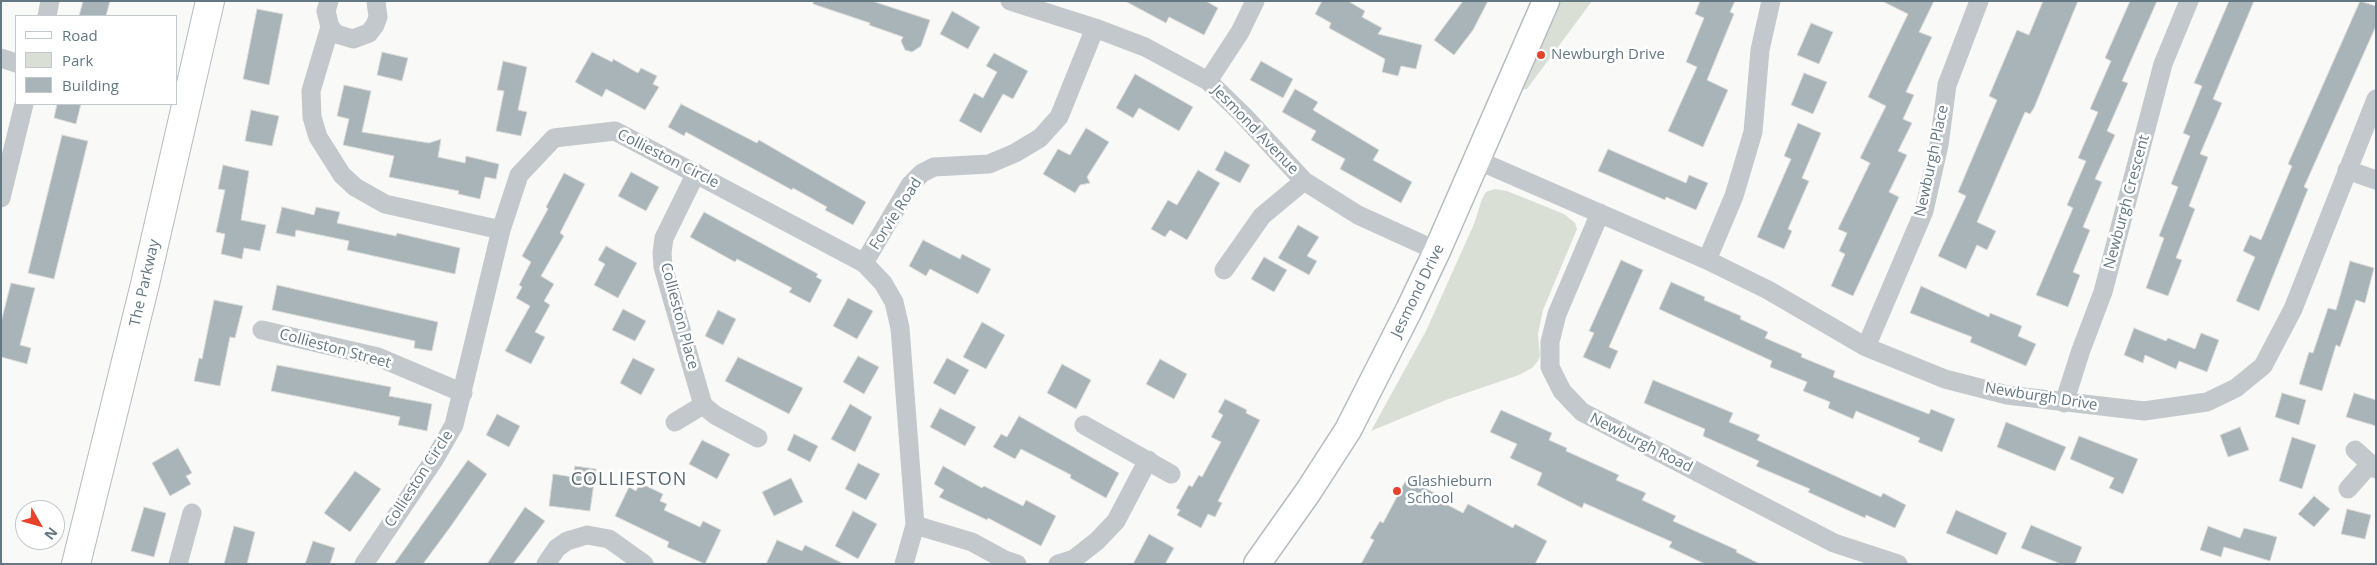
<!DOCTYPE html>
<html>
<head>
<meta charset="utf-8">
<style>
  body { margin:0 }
  #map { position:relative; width:2377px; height:565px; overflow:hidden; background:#f9f9f7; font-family:"Open Sans",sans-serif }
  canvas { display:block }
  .frame { position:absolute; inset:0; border:2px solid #647883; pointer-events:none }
  .legend { position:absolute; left:15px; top:15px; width:162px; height:90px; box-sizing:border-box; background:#fff; border:1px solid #c1c9cd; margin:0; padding:6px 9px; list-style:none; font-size:15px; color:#647883 }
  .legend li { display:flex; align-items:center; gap:10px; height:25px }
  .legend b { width:25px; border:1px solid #c1c9cd }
  .north { position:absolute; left:15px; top:500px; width:50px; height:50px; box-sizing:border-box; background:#fff; border:1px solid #c1c9cd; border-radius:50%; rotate:128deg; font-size:14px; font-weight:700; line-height:20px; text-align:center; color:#647883 }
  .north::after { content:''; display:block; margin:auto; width:18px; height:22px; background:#e6432a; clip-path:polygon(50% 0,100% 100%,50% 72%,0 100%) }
</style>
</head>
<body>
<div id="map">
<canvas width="2377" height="565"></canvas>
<div class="frame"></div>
<ul class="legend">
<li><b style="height:6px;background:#fff"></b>Road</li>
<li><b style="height:14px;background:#dadfd6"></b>Park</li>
<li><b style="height:14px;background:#a9b4b9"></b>Building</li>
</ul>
<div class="north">N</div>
</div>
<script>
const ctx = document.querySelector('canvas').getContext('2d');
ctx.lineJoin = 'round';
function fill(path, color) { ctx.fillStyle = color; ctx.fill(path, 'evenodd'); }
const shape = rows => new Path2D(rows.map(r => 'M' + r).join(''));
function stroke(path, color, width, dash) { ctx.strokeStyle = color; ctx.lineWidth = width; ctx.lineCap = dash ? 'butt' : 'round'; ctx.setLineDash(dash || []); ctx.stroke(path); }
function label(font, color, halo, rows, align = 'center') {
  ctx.font = font + ' "Open Sans",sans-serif'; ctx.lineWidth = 5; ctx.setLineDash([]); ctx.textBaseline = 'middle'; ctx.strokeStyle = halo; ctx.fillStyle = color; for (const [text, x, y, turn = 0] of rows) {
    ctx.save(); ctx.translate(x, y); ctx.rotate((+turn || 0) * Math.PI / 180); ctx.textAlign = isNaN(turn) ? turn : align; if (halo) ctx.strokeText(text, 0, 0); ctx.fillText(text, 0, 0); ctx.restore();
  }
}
fill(shape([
  [1556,1,1592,1,1527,89,1518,90],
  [1495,189,1507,191,1564,214,1575,223,1577,229,1543,310,1538,334,1540,356,1538,361,1532,368,1519,375,1446,400,1371,431,1426,331,1474,224,1482,199,1486,192]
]), '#dadfd6');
const building = shape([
  [83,1,110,1,106,16,79,16,83,1],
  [813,1,872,1,930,20,921,46,912,52,905,50,901,41,903,37,869,25,870,23,813,4,813,1],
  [1125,1,1206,1,1218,8,1204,35,1169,17,1166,23,1125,1],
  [1322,1,1348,1,1365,11,1362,17,1382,28,1378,34,1422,45,1416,69,1401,66,1398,76,1382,72,1385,59,1329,28,1331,23,1315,14,1322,1],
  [1463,1,1488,1,1473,30,1454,55,1434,40,1463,1],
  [1700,1,1735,1,1730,12,1734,14,1707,80,1728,90,1703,147,1668,131,1697,67,1686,62,1704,18,1695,14,1700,1],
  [1882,1,1934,1,1919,32,1932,37,1906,92,1914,95,1903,119,1912,123,1898,151,1907,155,1889,192,1899,197,1853,296,1831,286,1845,254,1839,251,1847,233,1838,229,1870,163,1860,158,1886,106,1868,97,1908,14,1882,1],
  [2043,1,2078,1,2034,108,2030,114,2025,112,1977,222,1996,231,1987,250,1977,245,1966,269,1938,256,1966,196,1958,192,1997,100,1989,96,2017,30,2029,35,2043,1],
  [2130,1,2157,1,2122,81,2128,83,2107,131,2115,135,2095,179,2102,182,2083,227,2090,230,2073,272,2080,275,2068,307,2036,295,2073,208,2067,205,2086,161,2078,158,2098,112,2090,109,2111,61,2105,58,2130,1],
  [2229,1,2254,1,2213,99,2222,103,2200,154,2208,157,2189,206,2195,209,2176,258,2182,260,2168,296,2146,288,2164,238,2159,236,2178,187,2171,184,2190,136,2183,133,2202,86,2194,83,2229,1],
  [2360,1,2376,6,2376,26,2304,187,2308,189,2259,311,2236,301,2255,257,2243,251,2250,235,2261,240,2292,166,2288,164,2360,1],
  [257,9,283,14,269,85,243,79,257,9],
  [952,11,980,27,968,49,940,34,952,11],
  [1811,23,1833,32,1819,64,1797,55,1811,23],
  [382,52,408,58,402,81,377,75,382,52],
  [592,52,612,62,613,59,638,73,641,68,657,76,653,84,659,87,645,110,606,89,602,97,575,82,592,52],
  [994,53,1028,71,1013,99,1003,94,981,133,959,121,974,93,983,98,997,72,986,66,994,53],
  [503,61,527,67,518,110,527,112,521,136,496,131,504,91,497,90,503,61],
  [1261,61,1293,79,1283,98,1250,80,1261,61],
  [1804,73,1827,82,1813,114,1791,105,1804,73],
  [1135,74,1193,107,1179,131,1139,108,1133,118,1116,108,1135,74],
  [344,85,371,91,362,132,429,143,441,139,438,157,465,163,466,156,499,164,496,179,485,177,480,199,458,194,459,191,389,177,394,156,343,145,349,119,337,116,344,85],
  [1295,89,1318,102,1313,110,1379,150,1373,160,1412,182,1401,203,1340,169,1345,159,1311,140,1316,131,1282,112,1295,89],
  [57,104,81,104,76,124,54,118,57,104],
  [681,104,757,143,759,140,866,202,853,225,825,210,827,207,793,188,792,190,686,132,684,136,668,127,681,104],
  [251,110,279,116,272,146,245,141,251,110],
  [1798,123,1821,133,1802,178,1809,181,1788,229,1792,231,1784,249,1757,237,1791,159,1784,156,1798,123],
  [1086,128,1109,142,1087,177,1090,183,1080,185,1075,193,1043,174,1058,149,1070,155,1086,128],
  [62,135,88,141,54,279,28,273,62,135],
  [1608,149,1686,183,1689,175,1708,183,1696,210,1666,197,1665,200,1598,171,1608,149],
  [1225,151,1250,165,1240,183,1215,170,1225,151],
  [223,165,249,171,241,220,266,225,260,251,244,248,242,259,221,254,225,234,216,232,225,190,218,189,223,165],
  [1198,170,1220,183,1187,240,1170,230,1165,237,1151,229,1168,200,1177,205,1198,170],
  [631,172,659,187,646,211,618,196,631,172],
  [564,173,585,184,560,233,564,236,541,276,554,284,544,301,550,305,535,332,545,337,531,364,505,351,530,306,516,298,522,287,519,285,531,262,522,256,548,209,546,207,564,173],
  [282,207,314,215,316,207,340,212,337,223,396,236,397,233,460,248,455,274,347,250,349,241,296,230,295,237,276,233,282,207],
  [704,212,818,274,816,277,822,280,810,303,789,292,792,288,737,259,735,262,690,237,704,212],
  [1298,225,1319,237,1307,256,1317,261,1309,275,1278,258,1298,225],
  [923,240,960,259,962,254,991,269,978,294,930,269,926,276,909,266,923,240],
  [606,246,637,263,618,298,594,285,605,264,598,260,606,246],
  [1264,257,1287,270,1274,292,1251,279,1264,257],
  [1621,260,1643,270,1609,347,1618,351,1610,369,1583,357,1594,333,1589,331,1621,260],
  [2350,261,2374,268,2365,303,2356,300,2340,347,2336,345,2322,391,2299,384,2309,352,2313,353,2328,308,2336,310,2350,261],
  [1671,282,1705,297,1704,300,1741,316,1740,319,1768,332,1765,338,1802,354,1801,357,1835,371,1833,377,1929,414,1931,409,1955,419,1942,452,1918,442,1920,438,1856,411,1853,419,1828,408,1830,402,1803,391,1807,382,1770,367,1772,361,1659,309,1671,282],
  [11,283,35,288,20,345,31,348,27,364,1,357,1,322,11,283],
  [277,285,438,322,432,351,414,348,415,341,272,310,277,285],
  [1921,286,1989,317,1990,313,2022,326,2018,336,2036,344,2026,366,1970,342,1972,337,1910,313,1921,286],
  [848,298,873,311,857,339,833,326,848,298],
  [214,300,243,306,235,338,230,337,220,386,194,381,199,358,202,359,214,300],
  [623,309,646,321,635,341,612,330,623,309],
  [718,310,736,319,723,345,705,336,718,310],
  [982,322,1005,335,986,369,963,357,982,322],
  [2134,328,2166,341,2168,338,2195,349,2201,333,2219,340,2207,372,2179,361,2176,369,2145,355,2143,363,2124,355,2134,328],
  [858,356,879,367,864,394,843,382,858,356],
  [738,357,803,388,789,414,725,381,738,357],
  [633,358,655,369,641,395,620,383,633,358],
  [947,358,969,370,955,395,933,383,947,358],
  [1160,359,1187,374,1174,399,1146,384,1160,359],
  [1062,364,1091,380,1076,409,1047,393,1062,364],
  [277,365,391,387,389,396,432,404,427,431,398,425,400,417,271,391,277,365],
  [1653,380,1733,413,1729,422,1760,435,1757,440,1881,497,1883,493,1906,505,1895,528,1866,515,1865,518,1808,492,1810,489,1756,466,1759,461,1703,436,1705,429,1644,403,1653,380],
  [2282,393,2306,400,2299,425,2275,417,2282,393],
  [2354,393,2376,400,2376,426,2346,417,2354,393],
  [1225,399,1247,410,1246,413,1260,420,1218,501,1222,503,1215,517,1208,514,1201,528,1177,515,1180,510,1176,508,1189,485,1192,487,1199,475,1202,477,1221,442,1211,437,1223,415,1218,412,1225,399],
  [850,404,872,417,855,452,831,439,850,404],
  [940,408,976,427,965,446,930,427,940,408],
  [1501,410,1552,433,1549,440,1567,448,1566,451,1619,475,1616,480,1646,493,1642,500,1676,516,1673,521,1737,550,1736,552,1760,564,1705,564,1669,547,1672,542,1584,503,1582,508,1537,485,1542,473,1510,458,1517,444,1490,432,1501,410],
  [497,414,520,426,509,447,486,435,497,414],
  [1019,416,1119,473,1106,498,1070,478,1071,475,1021,449,1015,459,993,447,1001,434,1007,437,1019,416],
  [2006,422,2066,447,2055,471,1997,447,2006,422],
  [2240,427,2249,450,2228,457,2220,435,2240,427],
  [794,434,818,446,810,462,787,450,794,434],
  [2079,436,2138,459,2123,494,2109,488,2114,478,2070,459,2079,436],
  [2292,437,2316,445,2302,489,2279,481,2292,437],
  [702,440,730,454,717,479,689,464,702,440],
  [178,448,192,473,186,476,191,484,170,496,152,463,178,448],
  [468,460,487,474,451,526,423,564,394,564,468,460],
  [858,463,880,474,866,500,845,489,858,463],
  [575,466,596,469,590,511,549,506,553,474,573,477,575,466],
  [943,466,982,488,984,486,1023,506,1026,500,1056,516,1041,546,988,518,987,520,939,497,944,490,934,484,943,466],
  [355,471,381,489,350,532,324,513,355,471],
  [791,478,803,502,774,516,762,492,791,478],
  [1407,478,1438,495,1436,499,1463,513,1468,504,1513,528,1515,524,1547,541,1535,564,1361,564,1374,540,1370,538,1380,521,1383,523,1407,478],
  [640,483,663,494,660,501,667,504,664,510,700,527,703,521,721,530,705,564,667,547,669,542,615,516,629,487,636,491,640,483],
  [2314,496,2330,509,2314,527,2298,514,2314,496],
  [144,507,166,513,154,557,131,551,144,507],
  [525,507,545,521,513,564,487,564,525,507],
  [2347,509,2371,515,2365,539,2341,534,2347,509],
  [1956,510,2007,533,1997,555,1946,533,1956,510],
  [853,511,877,524,858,559,835,546,853,511],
  [2031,525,2082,547,2075,564,2061,564,2021,548,2031,525],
  [234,526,255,532,247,564,224,564,234,526],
  [2208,526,2240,538,2244,528,2277,537,2270,561,2224,547,2221,557,2200,550,2208,526],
  [1149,534,1174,548,1165,564,1133,564,1149,534],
  [777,540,802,551,805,545,844,564,766,564,777,540],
  [313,541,335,548,330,564,305,564,313,541]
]);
fill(building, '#a9b4b9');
stroke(building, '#dbdbd9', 1);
const secondary = shape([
  [1257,564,1308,492,1348,430,1409,310,1437,251,1546,1]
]);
const primary = shape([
  [76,564,145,284,210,1]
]);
stroke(secondary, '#b5bcc0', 29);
stroke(primary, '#b4babe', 30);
stroke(shape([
  [329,1,326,11,330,27,336,34,353,39,369,33,375,25,378,17,376,1],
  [1010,1,1095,28,1145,47,1208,81,1244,116,1304,181,1358,215,1437,251],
  [47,16,50,1],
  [330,27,311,91,312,117,318,137,342,175,355,187,385,204,501,230],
  [1,58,16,63],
  [1208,81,1240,32,1255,1],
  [1477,160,1707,260,1768,290,1866,347,1945,379,2007,395,2144,411,2207,402,2236,388,2263,366,2293,309,2376,99],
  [2347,170,2376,180],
  [696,173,664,238,662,253,663,267,703,405,715,415,758,438],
  [1,198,24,104],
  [1600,213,1557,314,1550,342,1550,367,1562,391,1582,412,1834,543,1898,564],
  [1707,260,1734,196,1753,132,1760,50,1771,1],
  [864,263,910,185,922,173,934,167,989,164,1015,153,1040,138,1059,117,1095,28],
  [1224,270,1262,216,1304,181],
  [262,330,378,357,463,393],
  [1866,347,1924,211,1939,145,1947,85,1979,1],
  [2064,403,2081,350,2103,292,2163,64,2189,1],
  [675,422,703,405],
  [1084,425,1171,474],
  [2355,450,2376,469],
  [2348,489,2370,464],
  [915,525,972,542,1005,560,1017,564],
  [178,564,192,513],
  [364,564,434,460,454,425,501,230,519,175,554,138,615,131,864,263,883,283,894,302,900,328,915,525,904,564],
  [546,564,557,548,567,541,587,535,609,539,644,564],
  [1058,564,1074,559,1097,541,1116,521,1148,460]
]), '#c2c8cb', 19);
stroke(secondary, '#fff', 26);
stroke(primary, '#fff', 28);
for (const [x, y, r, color] of [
  [1541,55,5,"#e6432a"],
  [1397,491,5,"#e6432a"]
]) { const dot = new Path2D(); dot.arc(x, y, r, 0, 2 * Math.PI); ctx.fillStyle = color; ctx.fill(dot); stroke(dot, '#fff', 2); }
label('15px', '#647883', '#fff', [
  ["Newburgh Drive",1551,55],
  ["Glashieburn",1407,482],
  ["School",1407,499]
], 'left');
label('15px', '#647883', '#fff', [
  ["Jesmond Avenue",1255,130,46],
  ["Collieston Circle",668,159,27],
  ["Newburgh Place",1932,161,-78],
  ["Newburgh Crescent",2127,202,-75],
  ["Forvie Road",896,214,-57],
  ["The Parkway",145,283,-77],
  ["Jesmond Drive",1418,291,-64],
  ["Collieston Place",679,316,75],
  ["Collieston Street",335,349,15],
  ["Newburgh Drive",2041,397,9],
  ["Newburgh Road",1641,443,27],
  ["Collieston Circle",419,479,-57]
]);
ctx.letterSpacing = '1px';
label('18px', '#56666e', '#fff', [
  ["COLLIESTON",629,480]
]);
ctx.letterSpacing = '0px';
</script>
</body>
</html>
